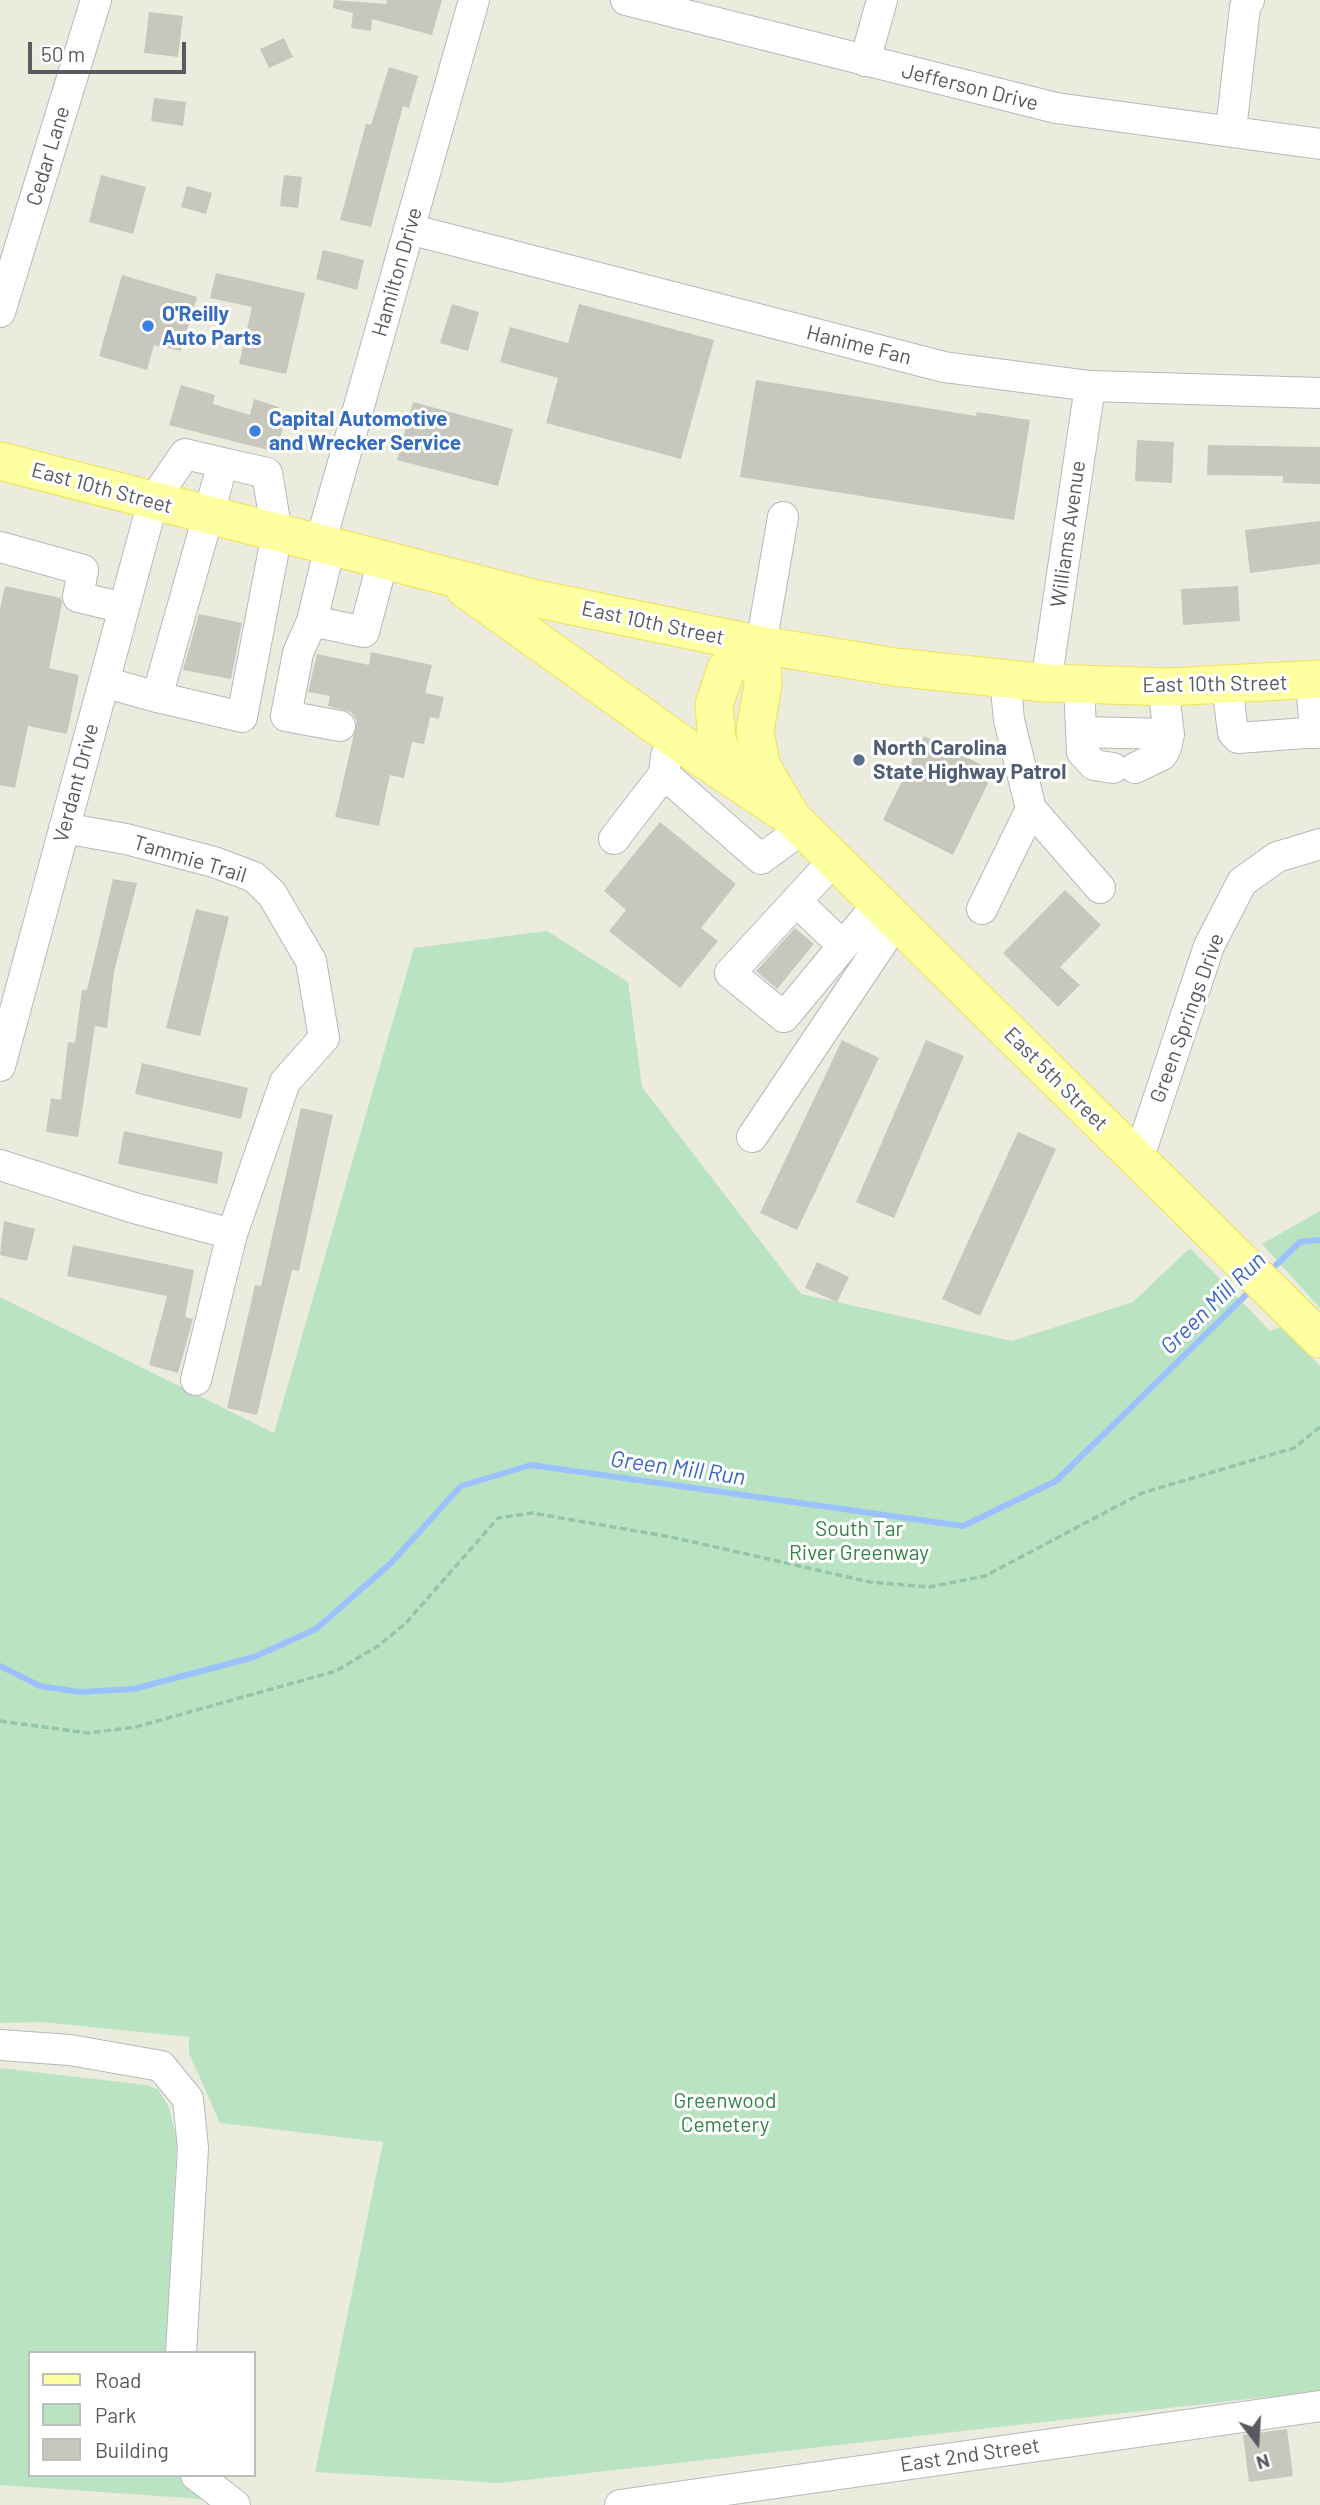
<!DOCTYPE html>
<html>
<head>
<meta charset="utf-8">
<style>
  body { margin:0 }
  #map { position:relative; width:1320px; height:2505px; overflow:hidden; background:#ebebde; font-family:Barlow,sans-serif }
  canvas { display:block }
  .legend { position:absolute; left:28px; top:2351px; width:228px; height:126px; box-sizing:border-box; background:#fff; border:2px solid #bcbdbf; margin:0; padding:9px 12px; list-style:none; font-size:21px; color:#585a60 }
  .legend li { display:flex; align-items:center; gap:14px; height:35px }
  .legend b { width:35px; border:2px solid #bcbdbf }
  .north { position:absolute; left:1222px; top:2407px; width:70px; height:70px; -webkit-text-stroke:5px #fff; paint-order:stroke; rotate:163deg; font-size:19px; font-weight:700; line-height:28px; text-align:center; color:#585a60 }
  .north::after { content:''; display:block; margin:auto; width:24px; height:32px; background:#585a60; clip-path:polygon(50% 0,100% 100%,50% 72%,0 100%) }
  .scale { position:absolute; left:28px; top:42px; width:158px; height:32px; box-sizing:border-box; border:4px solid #585a60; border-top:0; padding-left:9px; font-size:21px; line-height:24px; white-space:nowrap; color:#585a60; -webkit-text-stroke:5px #fff; paint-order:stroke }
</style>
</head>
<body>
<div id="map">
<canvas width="1320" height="2505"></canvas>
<ul class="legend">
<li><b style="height:9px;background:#feffa0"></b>Road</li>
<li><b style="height:19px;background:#bae4c1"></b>Park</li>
<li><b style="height:19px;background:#c8c7be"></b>Building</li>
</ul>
<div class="north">N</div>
<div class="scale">50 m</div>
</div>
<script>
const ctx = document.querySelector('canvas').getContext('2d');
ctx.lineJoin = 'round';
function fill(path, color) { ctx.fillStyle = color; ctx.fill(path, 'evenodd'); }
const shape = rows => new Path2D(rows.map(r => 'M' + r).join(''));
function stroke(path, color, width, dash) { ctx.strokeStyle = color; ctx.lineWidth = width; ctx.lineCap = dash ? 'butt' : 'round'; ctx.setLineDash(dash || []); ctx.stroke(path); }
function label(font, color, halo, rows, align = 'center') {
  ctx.font = font + ' Barlow,sans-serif'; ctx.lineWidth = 6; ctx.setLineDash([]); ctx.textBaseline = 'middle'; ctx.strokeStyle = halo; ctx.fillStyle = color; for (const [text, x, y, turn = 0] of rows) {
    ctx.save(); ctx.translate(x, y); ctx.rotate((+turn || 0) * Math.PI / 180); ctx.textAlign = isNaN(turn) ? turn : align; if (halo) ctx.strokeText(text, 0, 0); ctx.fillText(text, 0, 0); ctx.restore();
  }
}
fill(shape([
  [547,931,628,982,642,1087,801,1294,1012,1341,1133,1302,1190,1248,1270,1331,1282,1327,1320,1366,1320,2391,499,2483,315,2472,383,2142,220,2123,189,2053,189,2037,42,2022,0,2023,0,1297,274,1433,414,948],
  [1320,1211,1320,1308,1262,1244],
  [0,2068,146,2085,158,2089,169,2107,177,2140,166,2353,30,2353,30,2475,178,2475,202,2499,0,2485]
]), '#bae4c1');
stroke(shape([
  [1268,1273,1300,1242,1320,1240],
  [0,1666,40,1686,80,1692,134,1689,254,1657,316,1629,391,1563,461,1486,531,1465,963,1526,1056,1481,1253,1288]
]), '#9bc2ff', 6);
fill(shape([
  [334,0,386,4,387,0,442,0,432,35,372,19,371,31,351,28,353,13,333,8],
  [149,12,183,16,178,57,144,53],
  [284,38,293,57,269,68,260,49],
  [389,67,418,76,409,108,403,106,371,227,340,220,366,124,371,125],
  [154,98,186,102,183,126,151,121],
  [101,175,146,187,133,234,89,222],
  [284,175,302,177,298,208,280,206],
  [187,186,212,193,206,214,181,207],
  [323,250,364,260,357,290,316,279],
  [216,273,305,293,286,374,239,364,252,307,210,298],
  [122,275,197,297,181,351,154,345,147,370,99,356],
  [452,304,479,312,468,351,440,343],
  [579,304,714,340,681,459,546,423,558,378,500,362,510,327,568,343],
  [756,380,976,416,977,412,1030,420,1014,520,740,477],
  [181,385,215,395,213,404,250,415,254,399,279,407,275,422,284,424,276,452,169,425],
  [413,402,513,429,498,486,397,460],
  [1137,440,1174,442,1172,483,1135,481],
  [1208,445,1320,447,1320,484,1283,483,1283,476,1207,475],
  [1320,521,1320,564,1250,573,1245,530],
  [5,586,61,598,62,604,49,668,79,675,67,734,28,726,15,788,0,785,0,609],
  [1238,586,1240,621,1183,625,1181,589],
  [199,614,242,623,231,679,183,670],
  [371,652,432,665,425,693,444,697,439,719,430,717,424,744,412,742,404,778,390,775,379,826,335,817,357,721,351,712,328,706,330,696,308,692,317,654,369,665],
  [924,736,994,771,953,855,883,820],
  [660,822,736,884,701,928,718,941,680,988,609,931,626,910,604,891],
  [113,879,137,883,114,972,107,1028,95,1026,78,1137,46,1132,51,1098,61,1100,68,1042,75,1043,82,990,87,990],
  [1065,890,1101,925,1060,967,1080,985,1058,1007,1003,953],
  [196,909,229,917,200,1036,166,1028],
  [795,928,814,944,777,989,756,971],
  [842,1040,879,1058,797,1230,760,1213],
  [926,1040,964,1056,894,1218,856,1202],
  [142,1063,248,1088,241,1119,135,1094],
  [301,1108,333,1115,299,1271,292,1270,257,1415,227,1408,255,1285,261,1286],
  [124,1131,223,1152,217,1184,118,1164],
  [1018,1132,1056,1149,980,1316,942,1299],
  [4,1221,35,1229,27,1261,0,1255],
  [73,1245,194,1270,185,1317,193,1319,178,1373,149,1365,167,1296,67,1276],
  [817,1262,849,1277,837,1302,805,1288],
  [1287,2429,1293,2476,1249,2482,1243,2435]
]), '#c8c7be');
const minor = shape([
  [626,0,1056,108,1320,144],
  [865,61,882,0],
  [1231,130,1245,7,1249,0],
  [409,229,944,367,1090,386,1320,393],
  [0,312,96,0],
  [320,544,474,0],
  [330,546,312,621,364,632,383,560],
  [0,547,83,570,78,597,124,608],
  [312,621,298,653,286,716,340,726],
  [761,645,783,517],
  [1005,679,1009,720,1031,809,1100,888],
  [1311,680,1315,733],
  [104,682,157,697],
  [1046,683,1090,386],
  [1079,684,1082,752,1094,765,1113,768],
  [1227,685,1233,733,1238,738,1320,732],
  [1081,732,1169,734],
  [1135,768,1162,755,1166,748,1169,734,1163,687],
  [664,774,761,859,803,828],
  [64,828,126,839,214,862,254,877,272,894,311,961,324,1038,285,1082,232,1234,196,1380],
  [614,839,664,774,666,756],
  [834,860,730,973,784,1017,878,904],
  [796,901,843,946],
  [982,909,1031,809],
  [0,1066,153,501,185,454,223,463,267,473,277,533,242,717,157,697,223,463],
  [752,1137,896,922],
  [1138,1160,1209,946,1242,882,1277,857,1320,844],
  [0,1165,134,1208,232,1234],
  [0,2045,70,2050,161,2066,188,2099,193,2148,181,2353],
  [196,2475,235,2505],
  [620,2505,1320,2406]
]);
const major = shape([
  [0,461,528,597,761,645,895,667,1046,683,1169,687,1320,679],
  [465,589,693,752,792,818,1320,1339],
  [761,645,763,684,755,731,761,765,788,811],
  [731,777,717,739,714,705,726,669,761,645]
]);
stroke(minor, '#b7b8be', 32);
stroke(major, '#f2e151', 39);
stroke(shape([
  [0,1721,88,1733,136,1727,336,1671,378,1646,405,1624,498,1518,532,1513,671,1537,870,1582,929,1587,985,1576,1142,1493,1294,1448,1320,1427]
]), '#93c5aa', 3.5, [7, 3.5]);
stroke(minor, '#fff', 30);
stroke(major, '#feffa0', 37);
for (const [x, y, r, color] of [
  [148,326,7,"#3f7fe0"],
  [255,431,7,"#3f7fe0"],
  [859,760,7,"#5c6f8a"]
]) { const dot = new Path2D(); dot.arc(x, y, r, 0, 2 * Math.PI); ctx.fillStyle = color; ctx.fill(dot); stroke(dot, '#fff', 2.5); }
label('21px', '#585a60', '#fff', [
  ["Jefferson Drive",970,87,14],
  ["Cedar Lane",48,156,-73],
  ["Hamilton Drive",397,272,-74],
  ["Hanime Fan",859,345,14],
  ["East 10th Street",102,488,15],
  ["Williams Avenue",1068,534,-82],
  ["East 10th Street",653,623,12],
  ["East 10th Street",1215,684,-1],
  ["Verdant Drive",76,783,-75],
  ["Tammie Trail",190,859,17],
  ["Green Springs Drive",1187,1018,-70],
  ["East 5th Street",1056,1079,45],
  ["East 2nd Street",970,2455,-8]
]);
label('bold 21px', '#366cbe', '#fff', [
  ["O'Reilly",162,314],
  ["Auto Parts",162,338],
  ["Capital Automotive",269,419],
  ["and Wrecker Service",269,443]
], 'left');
label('bold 21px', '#4e5e75', '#fff', [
  ["North Carolina",873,748],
  ["State Highway Patrol",873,772]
], 'left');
label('21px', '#338345', '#fff', [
  ["South Tar",859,1529],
  ["River Greenway",859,1553],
  ["Greenwood",725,2101],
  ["Cemetery",725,2125]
]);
label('italic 23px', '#3e67c2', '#fff', [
  ["Green Mill Run",1213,1303,-44],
  ["Green Mill Run",678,1468,8]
]);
</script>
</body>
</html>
